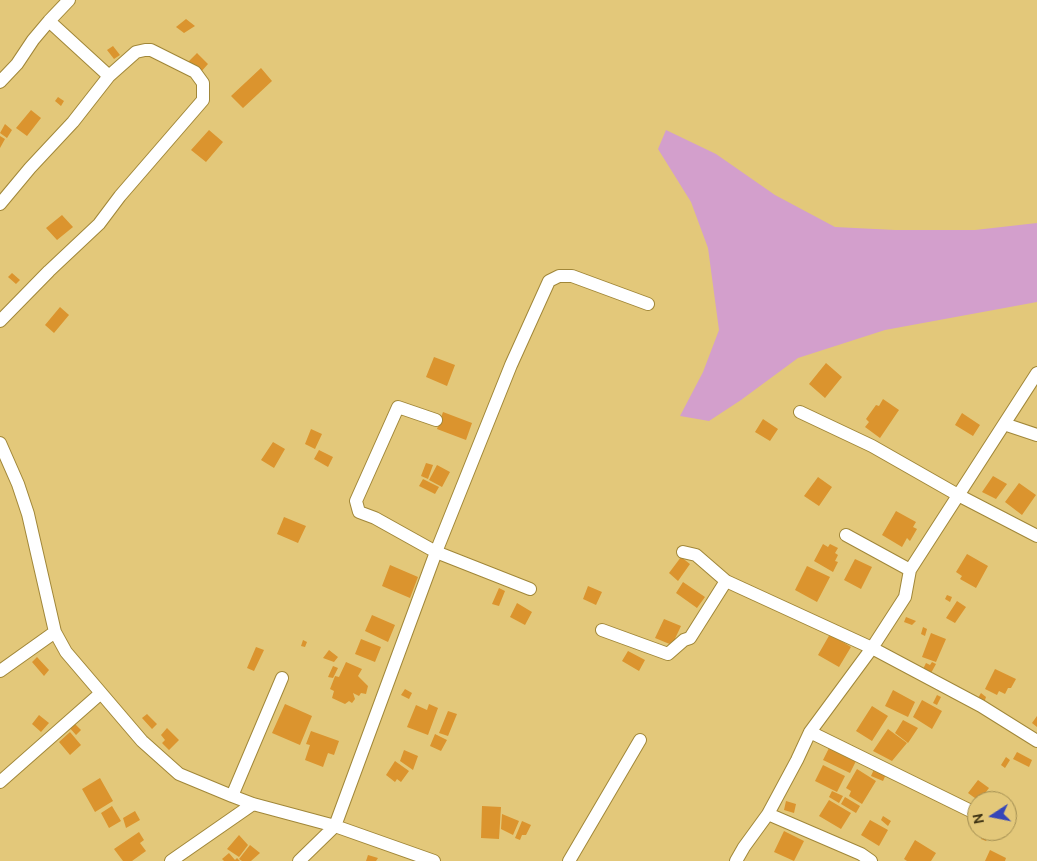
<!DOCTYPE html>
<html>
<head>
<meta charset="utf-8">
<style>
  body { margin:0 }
  #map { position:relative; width:1037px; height:861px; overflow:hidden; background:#e3c87a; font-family:Ubuntu,sans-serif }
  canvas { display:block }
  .north { position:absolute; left:967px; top:791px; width:50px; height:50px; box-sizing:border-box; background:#e3c87a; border:1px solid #a18d51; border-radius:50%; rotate:259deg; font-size:14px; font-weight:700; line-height:20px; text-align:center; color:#3f3414 }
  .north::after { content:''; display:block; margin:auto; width:18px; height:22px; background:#3546b8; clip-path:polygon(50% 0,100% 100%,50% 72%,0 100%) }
</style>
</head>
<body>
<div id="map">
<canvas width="1037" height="861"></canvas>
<div class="north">N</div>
</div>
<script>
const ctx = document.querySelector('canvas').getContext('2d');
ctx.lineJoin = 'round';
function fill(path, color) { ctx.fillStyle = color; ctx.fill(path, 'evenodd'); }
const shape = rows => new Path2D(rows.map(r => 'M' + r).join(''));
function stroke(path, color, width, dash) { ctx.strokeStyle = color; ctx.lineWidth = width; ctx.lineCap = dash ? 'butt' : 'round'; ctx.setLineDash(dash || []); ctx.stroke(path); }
fill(shape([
  [666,130,716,154,775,195,835,227,895,230,975,230,1037,223,1037,302,885,330,798,358,741,400,709,421,680,416,703,372,719,330,708,248,691,202,658,149]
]), '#d39fcc');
fill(shape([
  [186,19,195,26,184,33,176,27],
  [113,46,120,55,114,59,107,50],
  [197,53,208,64,200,73,188,62],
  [261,68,272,81,243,108,231,96],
  [58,97,64,101,61,106,55,101],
  [31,110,41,118,27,136,16,128],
  [5,124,12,130,7,138,0,133],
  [209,130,223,142,206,162,191,150],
  [0,136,5,139,0,148],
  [62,215,73,227,57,240,46,228],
  [12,273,20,280,16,284,8,277],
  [60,307,69,315,54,333,45,325],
  [434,357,455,365,447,386,426,377],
  [826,363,842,377,825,398,809,384],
  [883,399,899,410,880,438,865,427,869,422,866,419,876,405,879,406],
  [443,412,472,423,466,440,437,429],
  [962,413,980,425,973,436,955,425],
  [763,419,778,429,770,441,755,432],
  [311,429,322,434,315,449,305,444],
  [273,442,285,449,274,468,261,460],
  [319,450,333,457,328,467,314,459],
  [426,463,433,465,428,479,421,476],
  [437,465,450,472,442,487,429,480],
  [993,476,1007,484,996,499,982,492],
  [818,477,832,487,819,506,804,496],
  [423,479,439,487,435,494,419,486],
  [1019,483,1036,495,1022,515,1005,502],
  [896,511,916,522,913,527,917,529,910,541,907,538,902,547,882,535],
  [284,517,306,526,298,543,277,534],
  [823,544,828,547,830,544,838,548,835,553,838,555,835,561,838,562,833,572,814,561],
  [967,554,988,566,976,588,960,579,962,576,956,572],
  [681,557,690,564,678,581,669,573],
  [855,559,872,567,861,589,844,580],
  [390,565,418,577,410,598,382,586],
  [807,566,830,577,817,602,795,590],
  [683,582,705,597,697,608,676,593],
  [588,586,602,592,596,605,583,599],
  [499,588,505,591,499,606,492,604],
  [947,595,952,597,950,602,945,599],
  [957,601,966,607,955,623,946,618],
  [517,603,532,612,525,625,510,617],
  [372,615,395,625,388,642,365,631],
  [906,617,916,621,912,625,904,622],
  [664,619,681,626,672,645,655,638],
  [923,627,927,629,925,636,921,634],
  [931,633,946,639,936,662,922,657],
  [830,634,851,647,839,667,818,655],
  [361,639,381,647,375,662,355,654],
  [303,640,307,642,305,647,301,646],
  [256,647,264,650,254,671,247,668],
  [329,650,338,657,334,662,323,658],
  [628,651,645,660,639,671,622,661],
  [37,657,49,670,44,676,32,662],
  [346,662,362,669,358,676,368,686,366,694,361,693,359,696,353,693,355,699,352,703,349,701,345,704,332,698,334,691,330,689,335,676,339,677],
  [932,662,936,664,931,673,923,669,926,663,930,665],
  [333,666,338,668,333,678,328,677],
  [995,669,1016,679,1011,688,1008,688,1005,694,999,691,997,695,985,689],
  [405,689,412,693,409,699,401,695],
  [893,690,915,702,908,717,885,706],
  [981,693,986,697,984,703,978,698],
  [937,695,941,697,937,705,933,703],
  [922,700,942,711,932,729,913,717],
  [285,704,312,716,300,745,272,733],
  [429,704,438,708,428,735,407,727,416,705,427,710],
  [872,706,888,716,872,741,856,731],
  [448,711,457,714,448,736,439,733],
  [147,714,157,724,152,729,142,718],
  [39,715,49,723,41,732,32,724],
  [1037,716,1037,727,1032,723],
  [903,720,918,728,908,743,895,733],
  [73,722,81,730,76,735,68,726],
  [167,728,179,740,169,750,162,743,165,740,161,735],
  [888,729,907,743,892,761,873,751],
  [311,731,339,741,334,755,328,753,323,767,305,760,310,745,306,744],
  [70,732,81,745,70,755,59,742],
  [435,734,447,740,441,751,430,746],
  [829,748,856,761,850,773,823,760],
  [404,750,418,756,413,770,400,761],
  [1017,752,1032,760,1029,767,1013,759],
  [1006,757,1010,760,1005,768,1001,765],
  [395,761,409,771,401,782,397,779,395,782,386,775],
  [823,765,845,776,837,792,815,781],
  [875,767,887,772,883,781,871,776],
  [857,769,876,781,862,804,849,796,851,791,846,788],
  [100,778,113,801,95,812,82,789],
  [978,780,989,788,979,801,968,793],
  [832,791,843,796,839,803,829,797],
  [845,797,860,806,856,813,841,804],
  [829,800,851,813,841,829,819,816],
  [786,801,796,804,794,813,784,810],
  [112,806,121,821,109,828,101,813],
  [482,806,501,807,499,839,481,838],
  [135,811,140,820,126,828,123,818],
  [502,814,519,821,513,835,501,829],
  [883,816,891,821,888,826,881,820],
  [870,820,888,830,879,846,861,835],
  [522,821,531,825,526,835,522,835,520,840,515,838],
  [784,831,804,841,794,861,774,852],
  [139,832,144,840,140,843,146,851,132,861,123,861,114,849],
  [985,833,990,835,986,841,981,839],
  [239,835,248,845,239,857,227,849],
  [915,840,936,853,931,861,907,861,904,859],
  [250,845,260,853,251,861,242,861,239,859],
  [990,850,1006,858,1005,861,985,861],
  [229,853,235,860,237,858,240,861,224,861,222,859],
  [368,855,378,858,376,861,366,861]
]), '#db942e');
const minor = shape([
  [49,21,109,76],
  [0,82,17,64,33,40,49,21,69,0],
  [0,204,30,168,73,122,109,76,136,52,145,50,151,50,195,72,203,83,203,100,120,196,99,224,49,271,0,321],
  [800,412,872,446,958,495,1037,536],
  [436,420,398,407,356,501,359,512,375,518,436,552,530,589],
  [1004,424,1037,435],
  [0,443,18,484,28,514,55,632,66,652,142,741,179,774,232,796,253,804,335,826,434,861],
  [846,535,910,570],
  [683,552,696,555,726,581],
  [602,630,668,654,684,640,690,638,726,581,872,648,981,706,1037,741],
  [0,671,55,632],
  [810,732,977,814],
  [0,782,101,693],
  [232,796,282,678],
  [768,814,861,854,871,861],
  [171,861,253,804],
  [299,861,335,826,436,552,511,365,549,281,559,276,572,276,648,304],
  [569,861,640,740],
  [736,861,744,847,768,814,797,760,810,732,872,648,905,597,910,570,1037,373]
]);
stroke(minor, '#a18739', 14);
stroke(minor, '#fff', 12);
</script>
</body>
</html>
